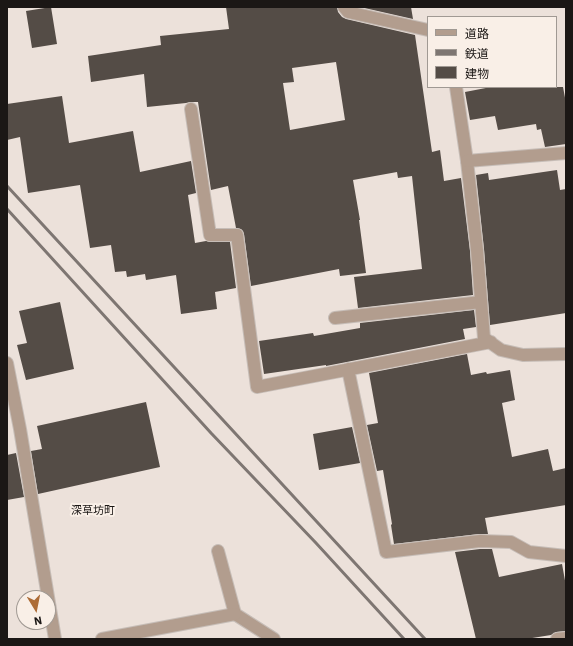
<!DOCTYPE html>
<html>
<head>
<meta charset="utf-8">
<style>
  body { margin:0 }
  #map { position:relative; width:573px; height:646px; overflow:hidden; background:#ece1da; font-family:"IBM Plex Sans","Noto Sans JP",sans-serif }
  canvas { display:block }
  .frame { position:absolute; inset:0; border:8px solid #1b1715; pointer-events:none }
  .legend { position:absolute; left:427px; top:16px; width:130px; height:72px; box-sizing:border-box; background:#f9efe7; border:1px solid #a09993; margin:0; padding:5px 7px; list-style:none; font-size:12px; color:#1b1715 }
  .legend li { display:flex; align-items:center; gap:8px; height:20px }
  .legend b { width:20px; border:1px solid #a09993 }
  .north { position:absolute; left:16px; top:590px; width:40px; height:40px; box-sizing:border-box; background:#f9efe7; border:1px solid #a09993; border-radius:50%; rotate:170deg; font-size:11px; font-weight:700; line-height:16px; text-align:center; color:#1b1715 }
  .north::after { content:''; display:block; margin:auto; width:14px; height:18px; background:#ad6c37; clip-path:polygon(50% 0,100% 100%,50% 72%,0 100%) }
</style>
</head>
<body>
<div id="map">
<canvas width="573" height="646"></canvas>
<div class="frame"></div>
<ul class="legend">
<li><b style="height:5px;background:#b29d8e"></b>道路</li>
<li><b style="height:5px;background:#7e7672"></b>鉄道</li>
<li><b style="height:11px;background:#544c46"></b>建物</li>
</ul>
<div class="north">N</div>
</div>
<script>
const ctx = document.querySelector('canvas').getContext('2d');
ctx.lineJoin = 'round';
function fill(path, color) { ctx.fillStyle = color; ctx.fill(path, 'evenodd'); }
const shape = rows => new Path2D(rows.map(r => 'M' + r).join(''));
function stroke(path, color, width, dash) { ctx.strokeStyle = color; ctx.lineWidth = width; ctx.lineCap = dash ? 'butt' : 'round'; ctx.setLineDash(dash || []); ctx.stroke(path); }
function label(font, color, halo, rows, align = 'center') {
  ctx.font = font + ' "IBM Plex Sans","Noto Sans JP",sans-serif'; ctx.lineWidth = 4; ctx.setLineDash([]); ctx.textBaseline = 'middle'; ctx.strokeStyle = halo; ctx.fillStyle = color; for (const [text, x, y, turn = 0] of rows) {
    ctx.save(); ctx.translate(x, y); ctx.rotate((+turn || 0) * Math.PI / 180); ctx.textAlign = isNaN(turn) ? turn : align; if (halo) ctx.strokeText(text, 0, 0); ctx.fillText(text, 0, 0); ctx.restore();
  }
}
fill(shape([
  [51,7,57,44,32,48,26,11],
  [226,7,337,7,338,12,342,17,346,19,415,35,432,152,440,150,444,181,461,178,470,251,473,295,358,308,354,277,422,269,412,176,398,178,397,172,353,180,360,220,359,220,366,273,340,276,339,269,251,286,244,234,243,231,241,229,236,228,228,186,211,190,198,102,190,102,186,103,147,107,144,74,91,82,88,56,161,45,160,36,229,29],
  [336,62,345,120,290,130,283,83,294,82,292,68],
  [360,7,411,7,413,19],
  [491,87,563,87,566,103,566,144,545,147,541,129,537,130,536,124,498,130,495,116,470,120,465,92],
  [62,96,69,143,133,131,140,172,191,161,196,193,188,195,195,243,206,241,210,242,230,242,236,288,215,292,217,309,181,314,176,275,146,280,145,274,127,277,126,271,115,272,111,245,90,248,80,185,28,193,20,137,7,140,7,104],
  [557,170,560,190,566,189,566,313,490,325,484,249,476,175,488,173,489,180],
  [60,302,74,369,26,380,17,345,27,343,19,311],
  [474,310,476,327,463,329,465,339,326,366,326,365,264,374,259,341,313,333,314,336,360,328,360,323],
  [467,354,471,375,486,372,487,374,510,370,515,400,502,403,512,457,548,449,553,471,566,468,566,505,485,518,488,534,479,534,394,544,391,525,392,524,383,470,377,471,367,425,378,423,369,373],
  [146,402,160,467,38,494,31,451,42,449,37,426],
  [352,427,360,463,319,470,313,434],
  [16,453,24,497,7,500,7,455],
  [480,549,492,549,499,577,562,564,566,586,566,631,556,632,551,635,526,639,476,639,455,552]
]), '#544c46');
const lane = shape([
  [344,7,348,12,428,30],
  [456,87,467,161,477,250,484,338,501,350,523,355,566,354],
  [191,109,210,235,237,235,257,387,491,342],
  [335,318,481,302],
  [348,369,386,552,480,541,511,542,529,552,566,556],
  [218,551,235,614,274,639],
  [557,639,566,638]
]);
const street = shape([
  [467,161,566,153],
  [7,363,20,429,55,639],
  [102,639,235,614]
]);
stroke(lane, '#c6bdb7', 14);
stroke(street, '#c6bdb7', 14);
stroke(lane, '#b29d8e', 12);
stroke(street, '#b29d8e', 12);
stroke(shape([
  [7,186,425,639],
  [7,209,211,433,316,543,404,639]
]), '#7e7672', 3);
label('11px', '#1b1715', '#f9efe7', [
  ["深草坊町",93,511]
]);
</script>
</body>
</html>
